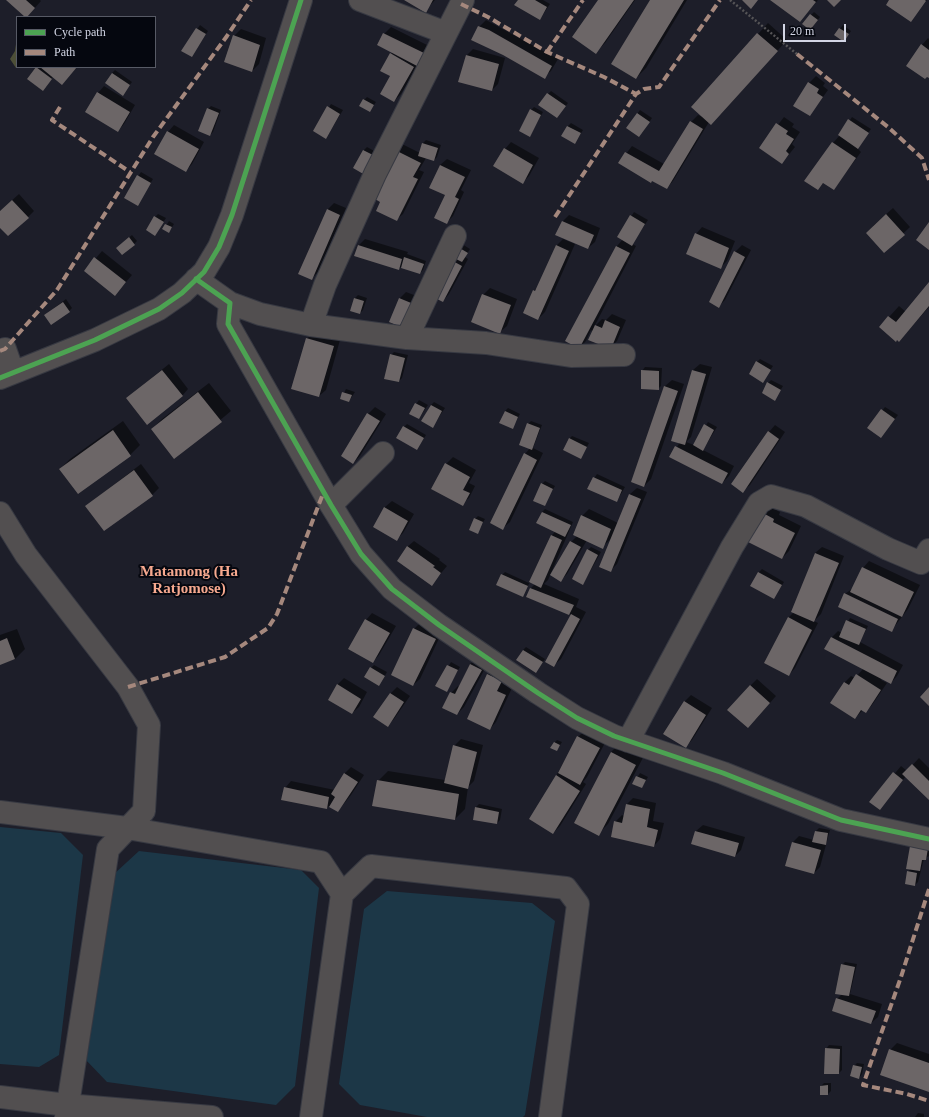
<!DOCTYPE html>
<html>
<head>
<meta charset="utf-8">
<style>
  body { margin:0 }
  #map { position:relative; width:929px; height:1117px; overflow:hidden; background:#1d1e29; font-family:Georgia,serif }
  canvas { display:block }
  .legend { position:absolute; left:16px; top:16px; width:140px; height:52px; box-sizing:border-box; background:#05070f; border:1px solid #575a65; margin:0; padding:5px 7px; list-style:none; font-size:12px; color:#d3d6e5 }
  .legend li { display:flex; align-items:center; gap:8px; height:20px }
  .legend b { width:20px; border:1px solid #575a65 }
  .scale { position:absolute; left:783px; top:24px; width:63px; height:18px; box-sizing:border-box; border:2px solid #d3d6e5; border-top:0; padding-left:5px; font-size:12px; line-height:14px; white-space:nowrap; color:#d3d6e5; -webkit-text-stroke:3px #05070f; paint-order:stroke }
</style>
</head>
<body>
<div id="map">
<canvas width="929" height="1117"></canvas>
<ul class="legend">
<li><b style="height:5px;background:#4ca352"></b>Cycle path</li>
<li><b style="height:5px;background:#a5887d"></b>Path</li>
</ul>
<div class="scale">20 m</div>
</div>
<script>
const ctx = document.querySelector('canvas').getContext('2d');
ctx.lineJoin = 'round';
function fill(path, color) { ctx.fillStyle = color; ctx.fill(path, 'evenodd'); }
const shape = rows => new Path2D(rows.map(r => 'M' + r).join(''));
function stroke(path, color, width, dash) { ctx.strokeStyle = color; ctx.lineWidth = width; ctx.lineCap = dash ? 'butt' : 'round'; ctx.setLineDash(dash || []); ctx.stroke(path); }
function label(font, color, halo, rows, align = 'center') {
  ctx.font = font + ' Georgia,serif'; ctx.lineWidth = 4; ctx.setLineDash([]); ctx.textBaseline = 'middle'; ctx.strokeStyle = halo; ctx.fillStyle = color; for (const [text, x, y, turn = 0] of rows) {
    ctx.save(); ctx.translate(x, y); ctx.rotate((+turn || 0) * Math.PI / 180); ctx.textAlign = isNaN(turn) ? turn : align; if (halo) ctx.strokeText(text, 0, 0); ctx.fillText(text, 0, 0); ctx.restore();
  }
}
fill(shape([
  [17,37,18,67,16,68,10,59,15,51]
]), '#4d4f37');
fill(shape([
  [0,827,61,833,83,855,59,1055,39,1067,0,1064],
  [139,851,301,870,319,888,295,1086,276,1105,107,1082,85,1059,114,874],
  [387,891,532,903,555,921,525,1115,523,1117,427,1117,360,1105,339,1084,364,909]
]), '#1c3747');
fill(shape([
  [7,0,40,0,41,1,33,10],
  [406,0,435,0,425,11],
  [519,0,543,0,550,4,540,19],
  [599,0,635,0,605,43,596,52],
  [651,0,687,0,646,68,636,78],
  [772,0,818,0,800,21],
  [890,0,927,0,911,21],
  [814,12,820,17,813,26,811,15],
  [486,20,558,59,551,71,544,77,479,27],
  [768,23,787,40,721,114,709,122,673,181,667,188,619,163,632,146,664,164,691,122,698,115,703,117,692,107],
  [200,25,208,31,192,56,183,50],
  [843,25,851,31,844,41,835,35],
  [391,27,429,46,401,94,394,101,391,75,391,54,393,52,384,34],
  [241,29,266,38,259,64,252,71,234,36],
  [928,38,929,39,929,77,922,45],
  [473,49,505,58,498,84,492,90,466,56],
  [38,67,77,67,62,84,53,76,46,87,29,79],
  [115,70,132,82,125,91,112,73],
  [816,76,825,83,823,86,828,90,810,115,809,83],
  [104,86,135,105,124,124,118,131,98,93],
  [551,91,568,103,557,117,548,94],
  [367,97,376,102,370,111,364,100],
  [331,104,343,110,326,138,314,131],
  [211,106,221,110,213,132,210,135,208,109],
  [534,107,543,112,530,136,531,110],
  [640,110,652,118,642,133,627,128],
  [784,117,794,124,792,127,800,132,792,144,795,147,782,163,760,148],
  [852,117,871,129,857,148,861,152,834,189,824,182,818,189,833,143,840,135],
  [571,123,583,130,575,143,568,126],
  [174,125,204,142,192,164,186,171,168,132],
  [426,140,441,145,437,157,434,160,426,158,419,170,424,172,403,214,396,220,381,202,376,188,402,144,420,153,423,143],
  [511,142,539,158,529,176,523,182,505,149],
  [367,147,378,153,354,168,364,150],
  [447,159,471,170,461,190,464,192,453,216,447,222,446,195,440,165],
  [141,172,153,179,138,204,125,197],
  [19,194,34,211,28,217,0,226,0,211],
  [334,203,346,208,318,272,311,279,328,209],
  [893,208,910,227,884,252,873,226],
  [634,212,648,220,632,244,636,246,594,327,602,319,606,320,612,314,626,320,617,341,610,348,591,330,586,341,579,348,567,341,617,246,623,239,618,237],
  [158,214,166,218,155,235,155,217],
  [569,215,600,228,595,242,588,248,557,234,563,221],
  [169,221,174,224,169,232,164,229],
  [702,227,735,241,727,261,720,268,696,234],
  [132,235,137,241,134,244,120,245],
  [365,239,408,252,407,254,426,261,423,270,420,273,401,267,398,269,356,256,359,245],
  [563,239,575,244,545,312,538,319,534,291,539,285,556,246],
  [462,244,470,249,465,257,468,259,449,294,443,301,433,296],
  [742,245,751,250,725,300,719,306,735,252],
  [102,251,132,275,115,295,85,271],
  [929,284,929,307,899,341,880,327,899,306,906,312],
  [490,288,517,299,507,326,500,332,483,295],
  [406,292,422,298,390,321,400,298],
  [358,295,367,298,363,310,360,313,351,310,355,298],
  [66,299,72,308,69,311,45,315],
  [313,332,340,340,326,390,319,396,307,339],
  [394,352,408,355,402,378,399,381,391,355],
  [760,359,773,366,763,381,757,362],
  [169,364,188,389,182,396,127,398],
  [700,364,712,367,691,437,686,442,694,445,708,422,717,427,703,450,734,466,729,476,722,483,671,457,680,442,672,440,693,370],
  [645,367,662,368,661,386,658,389,642,371],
  [672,380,684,384,651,479,644,486,632,481,665,386],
  [771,380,783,386,775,399,768,383],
  [209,383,231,411,175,458,152,429,162,419],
  [346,389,355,392,349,401,341,399],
  [419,400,428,405,419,418,410,413],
  [434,402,445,408,433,426,431,405],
  [375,407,386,414,360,456,353,463,368,414],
  [885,407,898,415,881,437,869,428],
  [508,408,520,414,512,428,505,411],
  [123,421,140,445,130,455,60,469,70,459],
  [531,421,542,425,533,448,543,453,510,522,503,528,525,454,530,448,528,424],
  [407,424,426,435,417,449,404,427],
  [775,425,785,432,750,485,743,491,732,484,769,432],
  [572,436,589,443,581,458,569,439],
  [453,457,476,470,469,483,475,486,469,498,462,504,446,464],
  [141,464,159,488,152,495,86,506],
  [597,474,625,487,617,501,588,488],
  [545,481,555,486,544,505,542,484],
  [637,488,647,492,617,564,610,571,612,538,602,547,587,540,567,574,561,580,571,542,577,536,582,516,589,509,618,523,630,494],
  [392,501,414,514,403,533,397,539,374,526,385,507],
  [770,507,780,512,779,515,801,526,789,551,782,558,763,514],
  [545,509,573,522,548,580,544,584,579,599,576,607,586,612,561,659,554,665,571,615,527,597,531,588,535,584,530,582,522,596,502,575,505,572,529,583,552,535,556,531,542,512],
  [478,516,485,519,477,532,475,519],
  [414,541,440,559,439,560,447,566,432,584,407,547],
  [591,547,601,552,583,584,588,550],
  [822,547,844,556,821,614,814,621,818,623,795,668,789,675,788,618,794,612,792,612,815,553],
  [869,561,920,585,908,609,891,631,845,594,853,588,863,568],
  [762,569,784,582,774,598,759,572],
  [372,613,396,626,379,655,373,662,366,620],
  [850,618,868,626,860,642,903,665,897,676,891,683,882,678,881,680,887,683,872,705,866,712,863,710,855,718,845,682,851,676,855,678,863,669,832,637,838,631,842,633],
  [421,622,442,632,420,679,413,685,414,629],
  [17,629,25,649,15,659,0,664,0,635],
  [526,647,545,659,536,672,523,650],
  [477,658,488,663,464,707,457,714,451,693,458,686,459,687,470,664],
  [451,662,460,667,446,691,437,686],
  [374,665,387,672,382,681,371,668],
  [495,668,507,674,503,684,512,688,496,722,490,729,488,675],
  [344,678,367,692,359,707,352,713,337,685],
  [757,679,776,696,755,720,750,686],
  [397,687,410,696,394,719,388,725,390,694],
  [691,695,712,708,692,740,686,746,684,702],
  [585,730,606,741,587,777,583,782,586,784,560,826,553,833,556,776,578,737],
  [461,739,483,745,474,781,468,787,465,809,455,819,378,781,388,771,445,780,454,746],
  [557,740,562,742,557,750,554,743],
  [621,742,645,754,608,824,598,834,611,752],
  [919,758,929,768,929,799,906,776,880,809,871,802,901,766,907,771],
  [351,767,364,775,351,795,338,811,329,806,327,808,285,788,291,781,335,790,344,774],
  [640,773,648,777,642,787,634,783],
  [633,798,656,803,653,821,664,823,660,839,654,846,615,822,622,815,624,816,627,804],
  [479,804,502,809,500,820,497,823,474,819,476,807],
  [703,825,745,837,741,850,735,856,693,844,696,831],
  [819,828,830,830,820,867,814,873,793,842,799,836,814,840,816,831],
  [929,845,929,856,924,859,918,882,915,885,908,872],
  [845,962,857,964,850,994,882,1004,878,1017,871,1023,837,999,842,994,842,965],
  [897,1043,929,1054,929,1091,890,1050],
  [829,1045,842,1046,842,1070,839,1073,826,1049],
  [857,1063,864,1064,862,1074,859,1078,854,1066],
  [824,1083,831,1083,831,1091,828,1094,821,1086],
  [918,1113,924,1114,924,1117,915,1117]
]), '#0007');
fill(shape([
  [6,0,26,0,35,8,27,17,25,17],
  [404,0,433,0,426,13],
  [518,0,535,0,547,7,540,20,514,5],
  [598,0,634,0,596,54,572,37],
  [650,0,684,0,636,79,611,64],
  [742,0,758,0,751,9],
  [770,0,813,0,816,2,800,22],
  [827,0,841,0,834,7],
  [889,0,925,0,926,1,911,22,886,5],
  [810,14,818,20,810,30,802,24],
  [478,26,489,30,552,66,545,79,503,55,471,40],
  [196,28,206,34,192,57,181,51],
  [839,28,849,34,844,42,834,35],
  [383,33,424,53,417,66,377,45],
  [757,33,778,51,711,125,691,107],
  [233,35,260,45,252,72,224,62],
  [921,44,929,50,929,78,927,77,925,79,906,66],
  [390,53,414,67,394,102,380,94,390,76,380,71],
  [466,55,499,64,492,91,458,82],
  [36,67,52,79,43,91,27,79],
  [40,67,77,67,62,85],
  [112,73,130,85,123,96,105,83],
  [808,82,819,89,817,93,823,97,810,116,793,106],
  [97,92,130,112,118,132,85,112],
  [547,93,566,106,557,118,538,105],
  [363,99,374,105,370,112,359,106],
  [327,106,340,114,326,139,313,131],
  [207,108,219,113,210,136,198,131],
  [530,109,541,115,530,137,519,131],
  [637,113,650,122,639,137,626,128],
  [848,119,869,133,858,149,838,135],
  [690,121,703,129,667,189,652,181,651,183,618,163,625,152,659,171],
  [776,123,788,131,786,134,794,139,786,151,789,154,782,164,759,148],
  [567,126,581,133,575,144,561,136],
  [167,131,199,149,186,172,154,154],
  [832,142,856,158,834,190,823,183,818,190,804,181],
  [422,143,438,148,434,161,418,156],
  [504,148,533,165,523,184,493,166],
  [363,150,375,156,365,175,353,168],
  [395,150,421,163,413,177,418,179,397,221,376,211,380,202,375,199],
  [440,165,465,177,455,197,459,199,447,224,434,218,445,195,429,188],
  [137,175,151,183,138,206,124,198],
  [12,200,29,218,8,236,0,228,0,211],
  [327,209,340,215,312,280,298,274],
  [886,214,905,235,884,253,866,233],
  [630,215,645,224,632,246,617,237],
  [154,216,164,222,155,236,146,230],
  [562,221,594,235,588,249,555,235],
  [929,222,929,250,916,240],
  [165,224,172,227,169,233,162,229],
  [695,233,729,248,721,269,686,254],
  [129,237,135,245,122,255,116,248],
  [358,245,402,259,399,270,354,256],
  [556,245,569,251,538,320,523,313,533,290,535,291],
  [616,246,630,253,579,349,565,341],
  [458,247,468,253,462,262,452,257],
  [734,251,745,257,719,308,709,302],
  [94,257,126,282,115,296,84,271],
  [404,257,424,264,420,274,401,268],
  [451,260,462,266,443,302,431,296],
  [929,282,929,306,899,342,897,340,896,342,879,327,888,316,896,322],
  [482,294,511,305,500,334,471,322],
  [354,298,364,301,360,314,350,311],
  [399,298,416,305,406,329,389,322],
  [63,302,70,312,51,325,44,315],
  [605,320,620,327,611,349,588,340,595,325,602,328],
  [306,338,334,346,319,397,291,389],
  [390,354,405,358,399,382,384,379],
  [756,361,771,370,763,383,749,374],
  [162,370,183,396,147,425,126,398],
  [641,370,659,371,659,390,641,389],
  [692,370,706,374,685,445,671,441],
  [767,382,781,390,775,401,762,393],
  [664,386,678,391,644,487,631,482],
  [198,392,222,422,174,459,151,429],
  [342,392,352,395,349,402,340,399],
  [415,403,425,408,419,419,409,414],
  [431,405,442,411,433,428,421,421],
  [881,409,895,419,881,438,867,428],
  [505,411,518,417,513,429,499,423],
  [367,413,380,421,353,464,341,456],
  [527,423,540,428,532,450,519,445],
  [704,424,714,430,703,451,693,445],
  [403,426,424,438,417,450,396,438],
  [113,430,131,456,78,494,59,469],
  [768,431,779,439,743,493,731,484],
  [569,438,587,447,581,459,563,450],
  [675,446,728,473,722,484,669,457],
  [524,453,537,460,503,530,490,523],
  [445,463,470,477,463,490,470,493,463,506,431,489],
  [134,470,153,496,104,531,85,506],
  [593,477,622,490,617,502,587,489],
  [541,483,553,489,545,506,533,501],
  [629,494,641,499,611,572,599,567],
  [384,507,408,521,397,541,373,527],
  [542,512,571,525,565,537,536,523],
  [763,513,774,519,773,522,795,533,782,559,748,542],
  [581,515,611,529,603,549,573,535],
  [474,518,483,522,478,534,469,530],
  [551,535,562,540,541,588,529,582],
  [570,541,581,547,561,582,550,575],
  [407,546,435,566,433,567,441,573,432,586,397,561],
  [587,549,598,555,583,585,572,579],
  [815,553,839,563,814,622,791,612],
  [862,567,914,592,902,617,850,592],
  [758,572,782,585,774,599,750,586],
  [501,574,528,586,523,597,496,585],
  [530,588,574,605,569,615,526,597],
  [844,593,898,619,892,632,838,607],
  [571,614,580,619,554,667,545,662],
  [788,617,812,630,789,676,764,663],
  [365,619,390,633,373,663,348,649],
  [846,620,866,629,859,645,839,637],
  [413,628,436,639,413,686,391,675],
  [831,637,897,671,891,684,824,649],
  [7,638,15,659,0,665,0,641],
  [523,650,543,662,536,673,516,660],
  [470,664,482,670,457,715,442,708,450,692,455,694],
  [447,665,458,670,447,692,435,686],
  [370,667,385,676,379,686,364,677],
  [487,674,502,681,497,691,506,695,490,730,467,719],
  [856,674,881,690,866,713,861,710,855,719,830,703,844,682,849,685],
  [337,684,361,699,352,714,328,700],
  [750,685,770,703,748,728,727,710],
  [929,687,929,706,920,697],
  [390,693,404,702,388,727,373,717],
  [684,701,706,715,686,748,663,734],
  [577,736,600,748,580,785,558,773],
  [554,742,560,745,557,751,550,748],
  [453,745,477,752,468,789,444,783],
  [611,752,636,765,599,836,574,823],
  [912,764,929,781,929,800,902,774],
  [893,772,903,780,880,810,869,802],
  [344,773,358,782,338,812,329,807,335,797,331,794],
  [556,775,580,791,553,834,529,819],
  [636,776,646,780,642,788,632,784],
  [377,780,459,794,455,820,372,806],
  [284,787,329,797,327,809,281,800],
  [626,804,650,809,647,827,658,830,654,847,611,837,614,821,622,823],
  [475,807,499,812,497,824,473,820],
  [695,831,739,843,735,857,691,844],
  [815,831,828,833,826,845,812,842],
  [792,842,821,850,814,874,785,866],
  [910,846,928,848,926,860,922,860,920,871,906,869],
  [907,871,917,873,915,886,905,884],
  [841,964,855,967,849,996,835,994],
  [836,998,876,1011,871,1024,832,1011],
  [825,1048,840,1049,839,1074,824,1074],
  [889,1049,929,1063,929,1092,880,1075],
  [853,1065,862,1067,859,1079,850,1076],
  [828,1085,828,1095,820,1095,820,1086]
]), '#6c6667');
const minor = shape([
  [360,0,446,33],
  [196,279,230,303,260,314,311,325,407,338,486,343,571,356,624,355],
  [230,303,228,324,331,505,361,554,392,589,439,625,538,693,577,718,614,736,723,773,841,820,929,839],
  [311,325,325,285,375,174,463,0],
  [407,338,455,236],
  [5,349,13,372],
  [0,378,95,340,159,309,182,293,204,272,219,247,232,215,301,0],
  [331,505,383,453],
  [0,513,26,555,128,687,149,725,144,811,108,849,66,1117],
  [628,741,732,547,759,503,771,496,806,506,888,549,921,563,929,550],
  [0,812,127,828,321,862,342,894],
  [0,1097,67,1105,212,1117],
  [311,1117,342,894,371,866,566,888,578,904,550,1117]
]);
stroke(minor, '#373942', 24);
stroke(shape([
  [730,0,797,54]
]), '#555456', 2.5, [2, 2]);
stroke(minor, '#524f50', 22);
stroke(shape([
  [461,4,488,17,547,52,604,77,636,94],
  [547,52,583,0],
  [797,54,888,127,922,158,929,180],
  [60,107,52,120,130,172],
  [555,217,636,94,644,89,659,87,720,0],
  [0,351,5,349,57,290,153,137,227,36,251,0],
  [128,687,225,657,268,628,277,614,324,491],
  [929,889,901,977,863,1085,907,1094,929,1101]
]), '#a5887d', 4, [8, 4]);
stroke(shape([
  [196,279,230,303,228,324,331,505,361,554,392,589,439,625,538,693,577,718,614,736,723,773,841,820,929,839],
  [0,378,95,340,159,309,182,293,204,272,219,247,232,215,301,0]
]), '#4ca352', 5);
label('bold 15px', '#f7a98f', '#05070f', [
  ["Matamong (Ha",189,572],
  ["Ratjomose)",189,589]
]);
</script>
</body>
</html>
